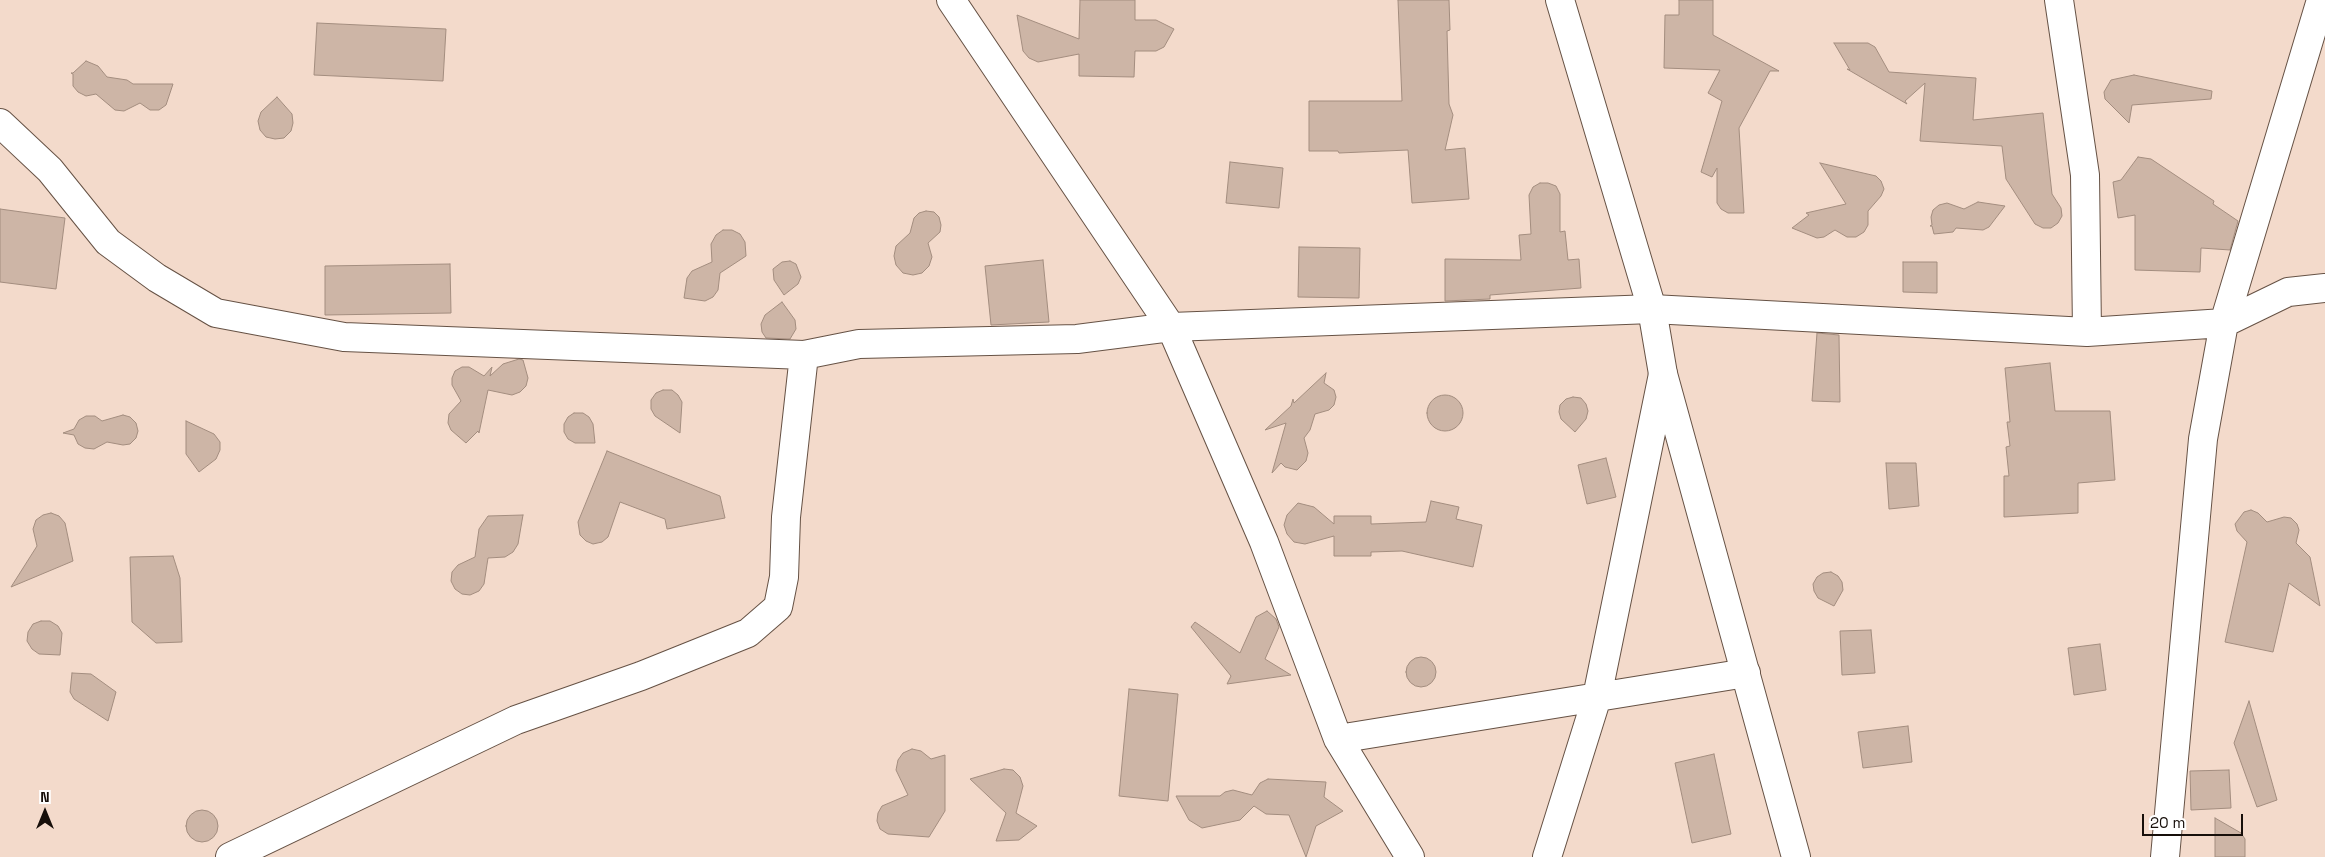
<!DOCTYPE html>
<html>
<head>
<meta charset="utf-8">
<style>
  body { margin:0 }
  #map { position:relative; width:2325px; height:857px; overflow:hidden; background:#f3dacb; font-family:"Space Grotesk",sans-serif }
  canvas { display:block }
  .north { position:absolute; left:20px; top:787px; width:50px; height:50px; -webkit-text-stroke:4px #fff; paint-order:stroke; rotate:0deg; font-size:14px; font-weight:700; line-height:20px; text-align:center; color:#170f0a }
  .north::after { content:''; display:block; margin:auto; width:18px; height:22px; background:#170f0a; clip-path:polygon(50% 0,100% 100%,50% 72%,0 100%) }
  .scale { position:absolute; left:2142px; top:814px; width:101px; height:22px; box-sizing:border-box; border:2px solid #170f0a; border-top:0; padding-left:6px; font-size:15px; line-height:18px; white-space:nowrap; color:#170f0a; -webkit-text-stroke:4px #fff; paint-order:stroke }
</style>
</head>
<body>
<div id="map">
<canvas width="2325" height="857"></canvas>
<div class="north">N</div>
<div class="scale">20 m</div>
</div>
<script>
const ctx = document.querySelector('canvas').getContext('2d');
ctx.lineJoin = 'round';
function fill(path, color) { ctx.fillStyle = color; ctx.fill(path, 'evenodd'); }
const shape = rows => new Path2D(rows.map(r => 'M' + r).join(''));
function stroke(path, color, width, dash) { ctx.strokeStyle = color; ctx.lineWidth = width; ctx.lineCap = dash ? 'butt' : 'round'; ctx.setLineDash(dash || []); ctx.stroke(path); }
const building = shape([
  [1080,0,1135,0,1135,20,1156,20,1174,29,1164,47,1156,51,1135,51,1134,77,1079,76,1079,54,1038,62,1029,58,1023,51,1017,15,1079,39,1080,0],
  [1398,0,1449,0,1450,30,1447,31,1449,104,1453,115,1445,150,1465,148,1469,199,1412,203,1408,150,1339,153,1338,151,1309,151,1309,101,1402,101,1398,0],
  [1679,0,1713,0,1713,35,1779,71,1770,71,1739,128,1744,213,1728,213,1721,209,1717,203,1717,168,1712,177,1701,172,1722,101,1708,93,1720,70,1664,68,1665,15,1679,15,1679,0],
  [317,23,446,29,443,81,314,75,317,23],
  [1834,43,1868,43,1875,47,1889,72,1976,78,1973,120,2043,113,2052,194,2061,208,2062,216,2058,223,2051,228,2043,228,2035,224,2006,179,2002,146,1920,141,1925,83,1905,101,1907,104,1847,69,1850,70,1834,43],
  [86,61,98,66,107,77,127,80,133,84,173,84,166,105,159,110,150,110,140,103,124,111,115,110,96,94,86,96,78,92,73,86,73,74,71,73,73,73,86,61],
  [2134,75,2212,91,2211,99,2132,105,2129,123,2105,99,2104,92,2111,80,2134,75],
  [277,97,292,114,293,123,291,131,284,138,275,139,266,137,260,130,258,121,261,112,277,97],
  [2138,157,2151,159,2214,201,2213,204,2238,221,2230,250,2201,248,2200,272,2135,270,2135,215,2118,218,2113,182,2121,180,2138,157],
  [1230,162,1283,168,1279,208,1226,203,1230,162],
  [1820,163,1876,176,1881,181,1884,189,1881,196,1868,211,1868,225,1864,232,1856,237,1847,237,1835,230,1824,237,1817,238,1792,228,1809,215,1806,213,1846,204,1820,163],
  [1540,183,1548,183,1556,186,1560,194,1560,232,1565,231,1568,260,1579,259,1581,288,1490,295,1490,299,1445,301,1445,259,1521,260,1519,235,1531,234,1529,195,1533,187,1540,183],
  [1978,202,2005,206,1989,227,1983,230,1956,228,1953,232,1934,234,1932,226,1930,226,1932,225,1931,217,1933,210,1939,205,1947,203,1964,209,1978,202],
  [0,209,65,218,56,289,0,282,0,209],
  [926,211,934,212,939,217,941,225,940,232,928,243,932,257,929,266,922,273,913,275,903,273,896,265,894,256,896,246,910,233,914,218,919,213,926,211],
  [723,230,732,230,740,234,745,242,746,256,720,273,718,290,713,297,705,301,684,298,687,278,692,271,712,262,711,244,716,235,723,230],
  [1299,247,1360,248,1359,298,1298,297,1299,247],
  [1043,260,1049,322,991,325,985,266,1043,260],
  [790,261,796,264,801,277,798,284,784,295,774,280,773,269,782,262,790,261],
  [1903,262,1937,262,1937,293,1903,292,1903,262],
  [450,264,451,313,325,315,325,266,450,264],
  [782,302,795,320,796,329,790,339,766,338,762,332,761,324,765,315,782,302],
  [1817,333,1839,335,1840,402,1812,401,1817,333],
  [519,359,523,360,528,378,526,386,520,392,512,395,488,390,479,433,478,431,466,443,451,430,448,423,449,414,461,401,452,385,452,378,455,371,462,367,469,367,484,376,492,367,490,376,503,364,519,359],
  [2050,363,2055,411,2110,411,2115,480,2078,483,2078,513,2004,517,2004,476,2009,476,2006,447,2010,446,2007,422,2010,422,2005,368,2050,363],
  [1326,373,1324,383,1334,390,1336,397,1334,405,1329,410,1315,414,1310,430,1304,438,1308,453,1306,461,1297,470,1285,467,1281,463,1272,473,1286,423,1265,430,1291,406,1293,399,1294,403,1326,373],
  [663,390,672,390,678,395,682,402,680,433,655,416,651,409,651,400,656,393,663,390],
  '1427 413a18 18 0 1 1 36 0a18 18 0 1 1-36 0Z',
  [1573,397,1581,398,1586,404,1588,411,1586,419,1575,432,1561,419,1559,412,1560,405,1566,399,1573,397],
  [574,413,583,413,589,417,593,424,595,443,575,443,568,439,564,432,564,424,568,417,574,413],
  [123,415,130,417,136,423,138,431,136,438,130,444,123,445,107,442,94,449,85,448,78,444,74,435,63,433,74,429,79,420,86,416,95,416,102,421,123,415],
  [186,421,214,434,220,442,220,450,216,459,199,472,186,454,186,421],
  [607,451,720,496,725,518,667,529,665,519,620,502,608,537,602,542,593,544,586,541,580,535,578,522,607,451],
  [1606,458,1616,497,1587,504,1578,465,1606,458],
  [1886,463,1916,463,1919,506,1889,509,1886,463],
  [1431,501,1459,507,1456,519,1482,525,1473,567,1402,551,1371,552,1371,556,1334,556,1334,536,1305,544,1294,542,1287,534,1284,525,1287,515,1298,503,1314,507,1334,524,1334,516,1371,516,1371,524,1426,522,1431,501],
  [2251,510,2258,513,2267,522,2284,517,2291,518,2297,524,2299,530,2296,543,2310,557,2320,606,2289,583,2273,652,2225,642,2247,542,2237,531,2235,524,2244,512,2251,510],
  [51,513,59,516,65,523,73,561,11,587,37,546,33,529,36,520,43,515,51,513],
  [523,515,518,544,513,552,505,557,488,558,484,584,479,591,470,595,462,594,455,589,451,581,452,572,458,565,475,557,479,529,488,516,523,515],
  [173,556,180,578,182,642,156,643,132,622,130,557,173,556],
  [1831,572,1838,576,1842,582,1843,590,1834,606,1818,598,1814,591,1813,584,1817,577,1823,573,1831,572],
  [1267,611,1276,619,1279,627,1265,659,1291,675,1227,684,1231,676,1191,627,1195,622,1240,653,1256,617,1267,611],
  [41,621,50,621,58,626,62,633,60,655,39,654,32,649,27,641,28,632,33,624,41,621],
  [1871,630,1875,673,1842,675,1840,631,1871,630],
  [2100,644,2106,690,2074,695,2068,648,2100,644],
  '1406 672a15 15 0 1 1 30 0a15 15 0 1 1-30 0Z',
  [72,673,91,674,116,692,108,721,74,699,70,692,72,673],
  [1129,689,1178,694,1168,801,1119,796,1129,689],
  [2249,701,2277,800,2257,807,2234,743,2249,701],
  [1908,726,1912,762,1863,768,1858,732,1908,726],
  [912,749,921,751,931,759,945,755,945,811,929,837,888,834,880,829,877,821,878,813,882,806,908,795,896,770,898,760,903,753,912,749],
  [1714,754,1731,834,1692,843,1675,763,1714,754],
  [1004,769,1013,770,1020,777,1023,786,1016,813,1037,826,1019,840,996,841,1006,813,970,779,1004,769],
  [2229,770,2231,808,2191,810,2190,771,2229,770],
  [1268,779,1326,782,1324,797,1343,811,1316,826,1306,857,1289,815,1266,814,1254,806,1240,820,1202,828,1189,820,1176,796,1220,796,1225,792,1233,790,1252,795,1260,783,1268,779],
  '186 826a16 16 0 1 1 32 0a16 16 0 1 1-32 0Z',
  [2215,818,2241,833,2245,839,2245,857,2215,857,2215,818]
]);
fill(building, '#cdb5a6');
stroke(building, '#a38d7f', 1);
const minor = shape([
  [951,0,1171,327,1264,542,1338,739,1410,857],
  [2059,0,2085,175,2087,332],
  [0,123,50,170,108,242,157,278,216,313,344,337,804,355,859,344,1077,339,1171,327,1652,309,2087,332,2224,323,2288,292,2325,288],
  [1338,739,1746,673],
  [230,857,516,720,641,676,748,633,778,607,784,577,786,517,804,355],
  [1547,857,1597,697,1663,374],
  [2165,857,2203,439,2224,323,2321,0]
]);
const highway = shape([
  [1560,0,1652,309,1663,374,1796,857]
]);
stroke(minor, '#665245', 30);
stroke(highway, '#665245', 30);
stroke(minor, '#fff', 28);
stroke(highway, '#fff', 28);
</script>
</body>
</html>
